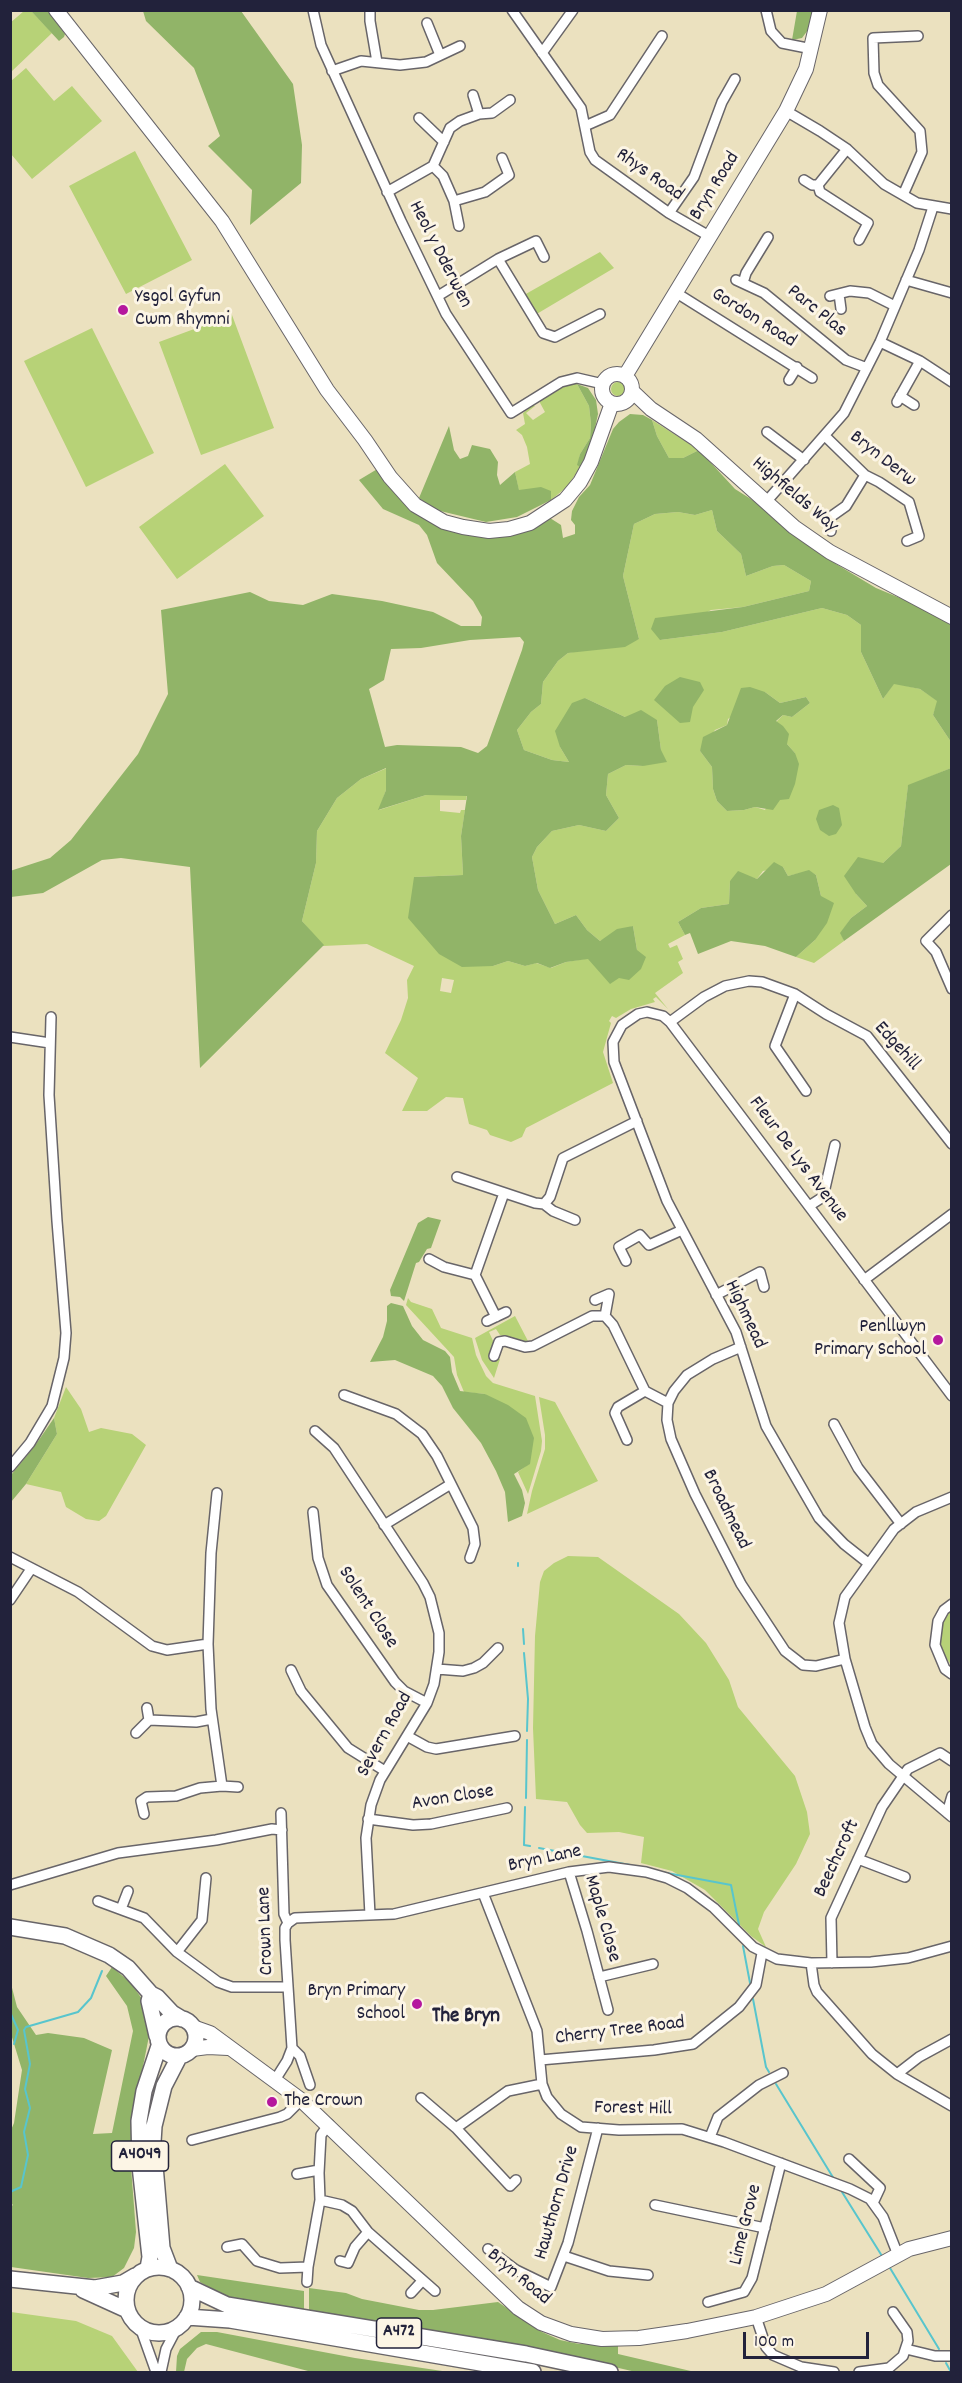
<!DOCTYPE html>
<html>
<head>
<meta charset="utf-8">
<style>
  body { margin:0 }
  #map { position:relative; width:962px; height:2383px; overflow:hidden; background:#ebe1bf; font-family:Dekko,sans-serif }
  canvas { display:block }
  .frame { position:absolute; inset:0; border:12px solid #22223b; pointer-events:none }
  .scale { position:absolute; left:743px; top:2332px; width:126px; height:27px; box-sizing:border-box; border:3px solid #22223b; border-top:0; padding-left:8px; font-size:18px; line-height:21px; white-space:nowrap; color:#22223b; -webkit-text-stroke:4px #fcf5e5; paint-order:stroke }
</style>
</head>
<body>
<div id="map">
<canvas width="962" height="2383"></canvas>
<div class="frame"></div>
<div class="scale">100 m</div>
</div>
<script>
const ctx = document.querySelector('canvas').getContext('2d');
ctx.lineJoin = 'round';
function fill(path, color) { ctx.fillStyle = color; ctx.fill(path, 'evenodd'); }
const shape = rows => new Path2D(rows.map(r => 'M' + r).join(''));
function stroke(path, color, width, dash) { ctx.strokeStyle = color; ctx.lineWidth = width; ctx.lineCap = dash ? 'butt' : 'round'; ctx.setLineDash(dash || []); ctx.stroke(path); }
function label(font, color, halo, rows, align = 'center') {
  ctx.font = font + ' Dekko,sans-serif'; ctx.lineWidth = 6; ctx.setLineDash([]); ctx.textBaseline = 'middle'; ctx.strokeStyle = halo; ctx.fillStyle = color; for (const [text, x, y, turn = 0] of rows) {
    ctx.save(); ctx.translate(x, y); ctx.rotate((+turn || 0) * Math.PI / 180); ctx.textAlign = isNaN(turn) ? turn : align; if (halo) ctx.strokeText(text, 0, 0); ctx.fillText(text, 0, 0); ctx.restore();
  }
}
fill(shape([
  [24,11,31,11,52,33,11,72,10,23],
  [26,68,54,101,72,86,102,121,32,179,11,154,11,81],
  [135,151,192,260,126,294,69,186],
  [600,252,614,268,535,315,524,295],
  [232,315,274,428,201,455,159,342],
  [92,328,154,453,86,487,24,361],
  '611 389a7 7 0 1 1 14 0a7 7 0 1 1-14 0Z',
  [573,383,577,384,589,406,591,424,590,438,580,454,578,465,580,467,568,486,551,500,551,491,519,491,515,472,530,464,527,447,522,435,516,430,525,424,523,413,533,405,535,406,526,413,533,420,545,412,539,401,561,387],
  [652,420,699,450,683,458,669,458,657,436],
  [225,464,264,516,177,579,139,527],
  [712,510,717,531,741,554,746,576,773,566,784,565,811,581,809,591,743,607,711,610,660,640,722,632,822,608,847,615,861,625,861,652,883,699,894,683,920,689,938,701,933,715,951,742,951,768,908,786,901,846,883,863,856,894,867,906,851,918,841,933,844,941,814,963,796,957,815,940,821,896,816,875,809,871,788,876,783,867,763,871,757,879,747,876,730,881,729,904,701,908,678,922,685,935,668,944,670,948,677,945,683,959,678,962,683,973,655,993,668,1009,656,997,653,999,655,1002,631,1009,616,1018,612,1016,609,1021,611,1023,603,1052,613,1083,526,1128,522,1137,511,1142,490,1135,487,1130,469,1124,463,1098,446,1097,427,1111,402,1111,418,1078,385,1053,401,1020,408,998,407,980,414,966,367,944,323,946,302,921,316,863,317,831,337,798,361,779,387,768,386,790,379,810,426,795,467,795,466,800,440,800,440,811,460,813,461,810,465,810,461,836,463,875,414,877,493,966,508,961,525,966,536,963,551,968,566,962,637,950,633,926,600,941,587,930,576,915,555,924,538,890,532,857,537,847,552,831,579,825,606,831,619,818,606,795,608,774,626,765,643,766,661,750,657,720,625,717,585,698,560,747,569,762,552,760,524,750,517,730,531,712,541,704,543,682,558,661,568,653,639,639,623,576,634,524,655,514,678,512,695,515],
  [765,692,780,703,806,697,810,703,792,717,783,715,776,722,787,744,795,753,765,810,755,807,744,810,727,811,717,801,713,789,712,767,700,751,715,730,727,725,728,719],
  [442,978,454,980,451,993,440,991],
  [408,1298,411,1302,432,1309,441,1328,472,1338,476,1355,486,1376,493,1383,535,1396,542,1441,541,1451,528,1494,518,1472,530,1463,485,1394,464,1392,457,1375,454,1357,406,1305],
  [515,1316,529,1343,505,1337,500,1335,496,1329,489,1332,494,1343,490,1355,500,1359,494,1378,482,1360,475,1338],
  [66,1387,81,1409,89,1432,101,1428,132,1434,146,1445,106,1516,99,1521,86,1519,66,1507,61,1492,26,1484,57,1434,54,1418],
  [539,1397,555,1402,598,1481,527,1514,532,1491,545,1449,545,1435],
  [568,1556,598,1557,679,1614,706,1643,729,1680,738,1707,795,1776,807,1812,810,1834,796,1864,764,1912,758,1929,766,1947,751,1936,705,1890,672,1871,641,1863,644,1837,619,1832,587,1833,580,1825,567,1802,536,1799,533,1728,535,1636,540,1582,544,1571,554,1563],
  [951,1607,951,1665,943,1653,938,1631,942,1620],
  [11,2312,76,2321,112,2336,138,2372,11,2372]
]), '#b7d277');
fill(shape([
  [31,11,48,11,65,34,64,37,59,41],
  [143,11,241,11,293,84,302,145,301,183,250,225,252,190,208,146,220,136,194,68,146,21],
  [797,11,814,11,808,30,802,38,792,40],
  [577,384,588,388,596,400,598,414,591,447,580,467,577,465,580,454,590,438,591,424,589,406],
  [630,414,643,415,652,420,657,436,669,458,683,458,699,450,735,489,754,501,784,527,836,564,876,588,917,605,951,624,951,742,933,715,937,701,920,689,894,684,883,699,861,652,861,625,847,615,822,608,722,632,660,640,651,629,655,618,743,607,809,591,811,581,784,565,773,566,746,576,741,554,717,531,712,510,695,515,678,512,655,514,634,524,623,576,639,639,625,647,568,653,558,661,543,682,541,704,531,712,517,730,524,750,552,760,569,762,560,747,555,731,572,703,585,698,625,717,641,710,657,720,661,750,667,762,643,766,626,765,608,774,606,795,619,818,606,831,579,825,552,831,537,847,532,857,538,890,555,924,576,915,587,930,600,941,617,929,633,926,637,950,646,957,641,969,629,980,619,978,610,984,588,959,566,962,550,968,537,963,525,966,508,961,493,966,462,967,439,954,408,918,414,877,463,875,461,836,467,796,426,795,378,810,386,790,386,768,361,779,337,798,317,831,316,863,302,921,324,945,200,1068,190,867,121,858,102,860,43,893,11,897,10,871,50,858,71,840,138,754,168,694,161,610,250,592,269,601,303,605,332,594,382,601,433,612,461,626,481,626,482,617,473,601,437,563,427,535,419,525,383,509,359,480,379,468,443,527,534,527,550,518,561,525,563,538,575,534,575,525,571,520,572,511,579,497,590,485,613,429,619,422],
  [520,637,524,642,522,650,487,746,478,753,461,747,397,745,385,747,369,689,384,680,391,649,421,648,470,640],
  [449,426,454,450,460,459,468,456,472,445,490,449,498,462,497,475,500,485,515,472,519,490,541,487,551,491,551,500,517,517,486,522,436,510,419,498],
  [680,677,700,682,704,690,693,707,690,722,680,723,654,700,665,686],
  [750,687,765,692,780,703,806,697,810,703,792,717,783,715,776,721,783,726,789,734,787,744,795,753,799,764,795,784,789,799,780,800,773,810,755,807,744,810,727,811,717,801,713,789,712,767,700,751,703,737,727,725,741,688],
  [951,768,951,864,844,941,840,933,851,918,867,906,856,894,844,876,858,857,883,863,901,846,908,785],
  [833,805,839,808,842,825,836,834,829,836,820,830,816,819,819,810],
  [774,862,783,867,788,876,809,870,816,875,821,896,834,903,827,923,815,940,796,957,765,946,731,941,698,954,690,933,685,935,678,922,701,908,729,904,730,881,738,871,757,879],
  [428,1217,441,1220,431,1248,427,1249,419,1262,416,1263,404,1301,400,1297,391,1296,390,1290,418,1223],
  [391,1303,403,1306,412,1326,423,1340,445,1351,450,1357,452,1372,460,1391,485,1394,508,1405,526,1418,534,1438,530,1464,514,1474,522,1490,525,1503,522,1516,508,1522,505,1492,496,1471,481,1443,453,1408,442,1386,433,1376,395,1360,370,1362,383,1337,387,1321,387,1306],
  [54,1418,57,1434,26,1484,11,1502,11,1475,34,1447],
  [112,1967,131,1983,142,1999,146,2014,149,2036,133,2117,131,2167,136,2232,134,2248,124,2268,112,2277,88,2278,11,2267,10,2207,13,2205,10,2202,11,2130,14,2123,22,2070,11,2034,10,1980,17,2007,36,2035,48,2033,84,2038,112,2050,93,2134,112,2133,133,2031,127,2006,106,1976],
  [197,2275,304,2291,304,2312,225,2296,200,2282],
  [309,2288,346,2293,362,2299,419,2310,433,2310,498,2302,542,2332,560,2340,579,2344,618,2345,618,2354,695,2372,636,2372,597,2363,309,2312],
  [201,2332,217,2332,355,2358,449,2372,308,2371,206,2344,197,2348,187,2359,184,2372,176,2372,177,2356,180,2349]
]), '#91b468');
stroke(shape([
  [518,1563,518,1566],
  [523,1629,524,1644],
  [524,1653,528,1699,527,1731],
  [526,1798,527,1740],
  [525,1807,524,1845,530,1846],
  [539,1848,630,1865],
  [656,1871,731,1885,739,1925],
  [743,1946,750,1983],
  [753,1999,766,2067,769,2072],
  [10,2012,18,2030,14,2044],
  [776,2084,834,2179],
  [10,2192,21,2187,28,2155,24,2132,30,2108,25,2089,30,2064,24,2030,26,2027,78,2012,91,1998,102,1971],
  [842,2192,882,2256],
  [890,2268,939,2349],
  [946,2363,951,2372]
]), '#58c5cd', 2);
const street = shape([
  [313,10,321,45,401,221,446,314,511,413,561,382,577,378,603,384],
  [370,10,370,21,377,62],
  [512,10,581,108,590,152,595,160,669,213,709,236],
  [766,10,771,31,782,43,812,49],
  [427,23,440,55],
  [542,53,573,10],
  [332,71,361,61,400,65,426,62,460,46],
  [473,95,479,114],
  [786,111,820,131,847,149,884,184,917,203,952,209],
  [419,118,444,142],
  [585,126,610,115,662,36],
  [847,149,818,185,820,192,868,223,859,240],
  [433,166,443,176,454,201,459,226],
  [804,180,812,185,818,185],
  [387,192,433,166,450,128,460,121,479,114,492,113,510,100],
  [903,195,922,152,920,131,878,85,874,73,873,38,918,36],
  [454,201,485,192,509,175,502,158],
  [669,213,694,177,722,102,735,79],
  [498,259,536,241,544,257],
  [736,280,764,293,846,360,867,368],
  [906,280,952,293],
  [743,283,746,273,768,237],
  [675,292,812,378],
  [839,294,841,309],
  [438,296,498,259,543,333,555,337,600,314],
  [830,296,850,291,869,293,895,306],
  [880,342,920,361,952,382],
  [789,380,797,367],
  [900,396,914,405],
  [897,402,920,361],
  [767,432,804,460],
  [825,436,865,475,879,482,909,502,919,536,907,541],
  [766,502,844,413,880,342,919,250,933,207],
  [831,531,829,518,846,506,865,475],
  [952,915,926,941,936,952,952,989],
  [795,994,775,1046,806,1091],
  [670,1022,704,997,725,986,749,981,762,982,795,994,826,1014,867,1036,952,1144],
  [10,1037,50,1043],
  [457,1177,535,1203,544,1204,550,1197,563,1158,637,1121],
  [544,1204,553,1211,575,1220],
  [809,1206,823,1197,835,1145],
  [429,1259,444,1267,475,1275],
  [626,1261,619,1247,640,1235,649,1245,682,1230],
  [864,1280,952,1214],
  [716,1295,760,1272,764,1287],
  [595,1300,609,1294,605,1316],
  [496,1317,475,1275,504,1193],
  [487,1321,506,1312],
  [499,1342,505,1341,525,1347,533,1346,592,1316,605,1316,613,1325,645,1391,668,1403],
  [741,1347,713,1359,687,1375,674,1391,668,1403,667,1420,671,1439,695,1494,741,1584,785,1651,803,1665,816,1666,845,1659],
  [494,1356,499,1342],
  [344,1395,396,1414,422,1434,437,1456,473,1528,475,1544,470,1558],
  [834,1424,858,1468,901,1524],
  [315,1431,334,1448,423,1583,430,1597,439,1633,439,1652,434,1684,427,1703,380,1780,371,1805,366,1838,370,1915],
  [627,1440,615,1413,618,1407,645,1391],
  [10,1467,30,1443,52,1406,64,1358,66,1333,57,1221,49,1095,51,1017],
  [952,1497,916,1512,894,1529,845,1597,839,1623,845,1659,865,1727,872,1744,889,1764,952,1817],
  [313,1512,318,1558,327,1585,395,1682,404,1691,427,1703],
  [384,1525,451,1484],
  [10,1557,78,1592,152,1646,167,1650,208,1644,211,1709,222,1786,238,1787],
  [868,1563,844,1544,819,1518,766,1426,736,1332,667,1201,614,1062,613,1042,622,1025,638,1014,647,1012,663,1016,670,1022,952,1396],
  [10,1600,31,1569],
  [952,1604,944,1610,938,1621,935,1645,945,1669,952,1674],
  [208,1644,211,1553,217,1493],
  [437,1669,463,1671,474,1668,483,1663,498,1648],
  [291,1670,301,1691,348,1748,385,1771],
  [147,1708,149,1720],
  [136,1733,149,1720,196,1722,212,1719],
  [407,1736,427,1747,436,1749,515,1736],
  [947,1813,952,1796],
  [144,1814,141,1801,147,1797,176,1796,200,1788,222,1786],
  [368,1819,413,1825,431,1824,507,1808],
  [858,1859,905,1877],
  [569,1872,587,1931,608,2010],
  [10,1885,118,1853,216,1840,272,1829,282,1830],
  [483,1893,537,2031,542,2084,547,2097,561,2114,581,2127,619,2130,682,2129,724,2142,850,2189,870,2199,883,2217,898,2255],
  [98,1901,144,1918,177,1952,218,1982,232,1987,287,1987],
  [121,1909,128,1891],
  [288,1923,295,1918,394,1914,569,1872,609,1867,646,1872,667,1878,687,1888,714,1908,753,1947,777,1959,811,1963,871,1962,908,1958,952,1946],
  [177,1952,202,1920,206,1878],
  [811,1963,814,1985,817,1992,872,2054,897,2074,952,2106],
  [832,1963,831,1918,882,1807,908,1769,940,1753,952,1761],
  [599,1977,653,1964],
  [292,2048,300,2056,310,2085],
  [540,2060,654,2050,693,2044,739,2007,756,1985,762,1953],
  [897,2074,919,2057,952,2039],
  [275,2080,287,2061,292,2048,285,1940,285,1928,288,1923,284,1914,281,1813],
  [421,2098,456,2128,510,2186,516,2180],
  [456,2128,508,2091,542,2084],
  [710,2137,718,2117,759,2085,783,2073],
  [192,2140,280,2117,287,2114,301,2100],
  [849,2159,880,2188,873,2203],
  [297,2174,319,2170],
  [320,2200,342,2205,352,2211,368,2232,435,2291],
  [655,2205,765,2228],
  [227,2247,242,2244,257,2261,280,2268,308,2267],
  [488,2249,516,2270,551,2287,568,2243,598,2128],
  [564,2256,609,2271,648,2275],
  [340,2261,348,2263,355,2247,368,2232],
  [307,2282,308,2267,320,2200,319,2173,321,2135,329,2124],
  [411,2293,422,2281],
  [708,2302,744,2292,752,2278,781,2163],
  [756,2317,766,2347,773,2355,801,2367,834,2372],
  [140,2327,156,2372],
  [906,2349,935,2356,952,2356],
  [161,2372,166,2349,177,2328],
  [859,2372,889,2368,903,2356,908,2341,907,2332,893,2312]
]);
const secondary = shape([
  [56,10,222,221,327,390,365,440,390,477,415,505,444,522,463,527,489,531,509,529,530,523,565,500,580,482,591,462,612,403],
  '602 389a15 15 0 1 1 30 0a15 15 0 1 1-30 0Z',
  [625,376,786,111,806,69,820,10],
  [632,391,651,409,696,439,794,527,830,552,952,617],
  [193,2027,210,2033,301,2100,518,2308,541,2323,571,2334,602,2339,639,2338,687,2331,756,2317,826,2294,909,2249,952,2238],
  [192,2049,208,2047,228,2048]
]);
const primary = shape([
  [10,1927,65,1936,109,1955,128,1968,151,1994,157,1997,172,2013,182,2019],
  [151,1994,149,2001,157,2036],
  '158 2037a19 19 0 1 1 38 0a19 19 0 1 1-38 0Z',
  '126 2300a33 33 0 1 1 66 0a33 33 0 1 1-66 0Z',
  [148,2268,150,2257,140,2166,139,2121,144,2091,159,2046],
  [170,2269,162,2248,153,2142,154,2126,164,2086,179,2057],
  [10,2279,95,2288,123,2283,135,2276],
  [189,2287,227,2305,526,2354,610,2372],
  [83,2290,127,2310],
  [187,2317,230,2320,533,2372]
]);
stroke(street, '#686569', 12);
stroke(secondary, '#686569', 16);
stroke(primary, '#686569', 18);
stroke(street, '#fff', 9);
stroke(secondary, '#fff', 14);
stroke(primary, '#fff', 15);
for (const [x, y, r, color] of [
  [123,310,6,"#b5179e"],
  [938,1340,6,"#b5179e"],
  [417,2004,6,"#b5179e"],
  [272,2102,6,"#b5179e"]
]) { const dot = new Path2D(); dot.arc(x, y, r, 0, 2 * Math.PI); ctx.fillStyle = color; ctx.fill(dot); stroke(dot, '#fcf5e5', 2); }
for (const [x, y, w] of [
  [140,2156,57],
  [399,2333,45]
]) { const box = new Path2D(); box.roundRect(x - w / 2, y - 15, w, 30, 4.5); ctx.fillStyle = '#fcf5e5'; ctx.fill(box); stroke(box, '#22223b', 1.5); }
label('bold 18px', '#22223b', null, [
  ["A4049",140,2156],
  ["A472",399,2333]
]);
label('20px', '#22223b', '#fcf5e5', [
  ["Rhys Road",649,176,35],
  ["Bryn Road",716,187,-58],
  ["Heol y Dderwen",439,255,63],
  ["Parc Plas",816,312,39],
  ["Gordon Road",753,319,32],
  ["Bryn Derw",882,460,38],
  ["Highfields Way",794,496,40],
  ["Edgehill",896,1047,48],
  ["Fleur De Lys Avenue",797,1160,53],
  ["Highmead",744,1315,65],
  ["Broadmead",725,1510,64],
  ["Solent Close",367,1608,57],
  ["Severn Road",386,1735,-61],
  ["Avon Close",453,1799,-9],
  ["Beechcroft",838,1859,-65],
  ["Bryn Lane",545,1860,-12],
  ["Maple Close",601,1919,74],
  ["Crown Lane",267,1931,-92],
  ["Cherry Tree Road",620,2032,-7],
  ["Forest Hill",633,2110,1],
  ["Hawthorn Drive",558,2203,-74],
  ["Lime Grove",747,2225,-76],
  ["Bryn Road",518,2278,40]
]);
label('20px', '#22223b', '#fcf5e5', [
  ["Ysgol Gyfun",135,298],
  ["Cwm Rhymni",135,321],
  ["Penllwyn",926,1328,"right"],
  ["Primary School",926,1351,"right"],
  ["Bryn Primary",405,1992,"right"],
  ["School",405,2015,"right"],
  ["The Crown",284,2102]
], 'left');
label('bold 21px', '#22223b', '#fcf5e5', [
  ["The Bryn",466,2018]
]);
</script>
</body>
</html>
